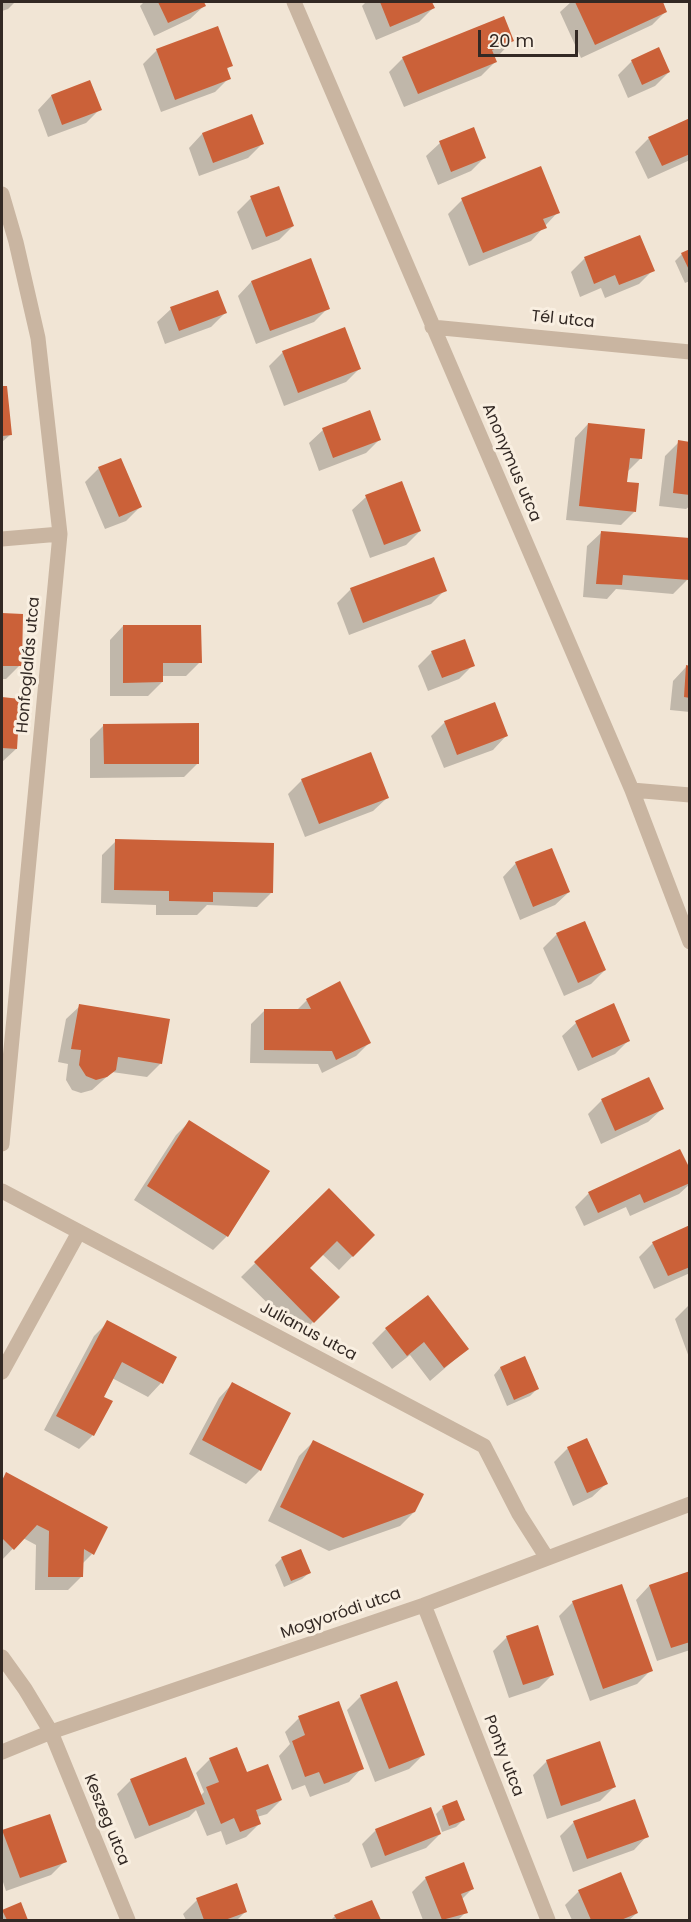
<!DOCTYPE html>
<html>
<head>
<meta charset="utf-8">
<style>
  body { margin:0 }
  #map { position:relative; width:691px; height:1922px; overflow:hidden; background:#f1e5d5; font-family:Poppins,sans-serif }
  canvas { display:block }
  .frame { position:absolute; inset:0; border:3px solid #332924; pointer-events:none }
  .scale { position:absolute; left:478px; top:30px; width:100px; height:27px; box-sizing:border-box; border:3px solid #332924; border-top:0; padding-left:8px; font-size:18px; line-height:21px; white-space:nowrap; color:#332924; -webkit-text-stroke:4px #f9efe1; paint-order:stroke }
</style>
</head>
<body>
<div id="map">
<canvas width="691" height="1922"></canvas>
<div class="frame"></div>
<div class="scale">20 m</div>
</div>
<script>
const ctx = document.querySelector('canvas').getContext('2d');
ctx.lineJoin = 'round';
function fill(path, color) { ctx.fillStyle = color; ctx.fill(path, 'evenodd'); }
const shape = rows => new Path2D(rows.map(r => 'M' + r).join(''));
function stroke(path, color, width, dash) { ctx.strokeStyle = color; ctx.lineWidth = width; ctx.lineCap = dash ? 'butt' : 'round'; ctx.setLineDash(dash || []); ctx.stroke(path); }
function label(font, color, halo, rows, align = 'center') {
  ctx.font = font + ' Poppins,sans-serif'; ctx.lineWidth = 6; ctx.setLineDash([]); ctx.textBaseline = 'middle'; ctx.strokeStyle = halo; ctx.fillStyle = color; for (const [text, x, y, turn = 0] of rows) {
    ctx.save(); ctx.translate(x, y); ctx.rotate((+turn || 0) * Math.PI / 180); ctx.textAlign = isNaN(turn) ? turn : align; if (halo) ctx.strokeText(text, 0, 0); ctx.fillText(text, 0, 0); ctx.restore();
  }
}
fill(shape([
  [2,2,15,2,8,9,2,11],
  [144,2,202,2,204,6,190,19,154,36,140,6],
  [366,2,430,2,433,8,419,22,376,40,362,6],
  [571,2,661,2,666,11,652,25,581,58,560,12],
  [512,41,499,55,493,57,495,62,481,76,404,107,389,72,403,58],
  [157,50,231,65,226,70,229,78,215,92,161,112,143,64],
  [632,61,669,72,655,86,628,98,618,75],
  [51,96,100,109,86,123,48,137,38,110],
  [690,120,690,160,648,179,635,152,649,138],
  [202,134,262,144,248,158,199,176,189,148],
  [440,143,485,157,471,171,438,185,426,156],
  [251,198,293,226,279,240,252,250,237,212],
  [462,200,558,212,531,241,469,266,448,214],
  [640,237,653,270,639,284,605,298,601,288,580,297,571,272,584,259],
  [690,251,690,281,685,283,675,261,682,254],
  [310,260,328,308,314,322,256,344,238,296,251,282],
  [171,309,225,313,211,327,165,344,157,322],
  [283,352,359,369,346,382,284,406,269,366],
  [5,387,10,435,2,442,2,388],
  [588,424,641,458,627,472,625,483,635,511,621,525,566,520,575,438],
  [323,430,380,439,366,453,319,471,309,443],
  [679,442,690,443,690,506,686,509,659,506,665,456],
  [99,468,140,507,126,521,105,529,85,482],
  [366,497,420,531,406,545,370,558,352,510],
  [601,533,687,580,673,594,616,589,607,599,583,597,587,546],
  [351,589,445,590,431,604,349,635,337,603],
  [2,615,22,616,20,665,6,679,2,679],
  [123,626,200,662,186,676,162,676,162,682,148,696,110,696,110,640],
  [432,652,473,665,459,679,428,691,418,666],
  [686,667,690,667,690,712,670,710,673,681],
  [2,699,19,700,16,749,2,762],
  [445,722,506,736,493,750,444,768,431,736],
  [104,725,198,763,184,777,90,778,90,739],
  [302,780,387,798,373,811,305,837,288,794],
  [116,841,271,893,257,907,207,905,197,915,156,915,156,905,101,903,102,855],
  [516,863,569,892,555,905,520,920,503,877],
  [557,934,605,970,591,984,564,996,543,948],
  [307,1000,370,1042,356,1056,322,1073,318,1064,250,1063,251,1024,265,1010,296,1011],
  [80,1006,161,1063,147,1077,112,1072,92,1090,81,1093,72,1090,66,1080,68,1064,58,1062,66,1019],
  [576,1023,629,1040,615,1054,578,1071,562,1036],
  [648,1079,662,1109,648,1122,601,1144,588,1114,601,1101],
  [189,1122,227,1236,213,1250,134,1200,176,1135],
  [690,1173,690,1184,679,1194,630,1216,626,1207,584,1226,575,1207,589,1193],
  [329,1190,373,1235,339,1270,322,1254,308,1268,338,1297,300,1335,241,1277],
  [690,1227,690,1273,654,1289,639,1257,653,1243],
  [427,1297,467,1349,430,1381,410,1355,392,1369,372,1343,386,1329],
  [689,1305,690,1305,690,1360,675,1319],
  [108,1322,161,1383,148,1397,112,1378,102,1397,93,1435,79,1449,44,1430,94,1336],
  [524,1358,537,1389,530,1396,507,1406,494,1375,500,1368],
  [232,1384,289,1414,260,1470,246,1484,189,1454,219,1398],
  [313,1442,414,1512,400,1526,329,1551,268,1521,299,1456],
  [568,1448,606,1484,592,1497,573,1506,554,1462],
  [7,1474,92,1554,82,1564,82,1576,68,1590,35,1590,36,1545,23,1538,2,1560,2,1479],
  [282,1558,309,1573,302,1579,284,1587,275,1565],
  [690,1572,690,1650,657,1661,636,1600,649,1586],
  [573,1602,651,1670,637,1684,590,1701,559,1616],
  [507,1637,553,1674,539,1688,509,1698,493,1651],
  [361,1696,423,1755,409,1769,375,1782,347,1710],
  [299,1718,362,1768,349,1782,310,1797,305,1785,292,1790,279,1756,290,1744,285,1732],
  [210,1759,246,1774,281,1800,267,1814,257,1817,260,1823,246,1837,226,1845,221,1831,207,1836,196,1810,189,1817,135,1839,117,1794,131,1780,200,1796,204,1792,196,1773],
  [547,1761,614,1787,600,1801,547,1819,533,1775],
  [443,1807,463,1820,456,1827,442,1832,436,1814],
  [574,1822,647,1836,634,1850,573,1872,560,1836],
  [376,1830,440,1834,426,1848,371,1868,362,1844],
  [3,1831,65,1861,51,1875,6,1891,2,1879,2,1833],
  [426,1878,472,1889,461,1900,466,1912,458,1920,423,1920,412,1892],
  [579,1891,637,1913,629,1920,572,1920,565,1905],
  [197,1900,246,1911,237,1920,186,1920,183,1914],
  [20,1904,27,1920,2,1920,3,1911],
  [335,1916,379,1920,331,1920]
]), '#0003');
fill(shape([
  [158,2,204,2,206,6,168,23],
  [380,2,432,2,435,8,390,27],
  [575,2,663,2,667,12,595,45],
  [504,16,514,41,492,50,497,62,418,94,402,57],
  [218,26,233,66,227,68,231,79,175,100,156,49],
  [659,47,670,72,642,85,631,60],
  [90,80,102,110,62,125,51,95],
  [252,114,264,144,213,163,202,133],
  [690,118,690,154,662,166,648,137],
  [474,127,486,158,451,172,439,141],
  [541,166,560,213,543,219,547,228,483,253,461,198],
  [279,186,294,226,266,237,250,196],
  [640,235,655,271,619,285,615,275,594,284,584,257],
  [690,249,690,272,681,253],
  [311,258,330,309,270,331,251,281],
  [218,290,227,313,179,331,170,307],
  [345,327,361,369,298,393,282,351],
  [2,386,7,386,12,435,2,436],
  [370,410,381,440,333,458,322,428],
  [588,423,645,429,642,459,630,458,627,482,639,483,636,512,579,506],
  [678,440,690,442,690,495,673,493],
  [121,458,142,507,119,517,98,467],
  [402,481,421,531,384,545,365,495],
  [601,531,690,538,689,580,623,575,622,585,596,584],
  [434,557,447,591,363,623,350,588],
  [2,613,23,614,22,666,2,666],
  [123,625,201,625,202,663,163,663,163,682,123,683],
  [465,639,475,666,442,678,431,651],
  [686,665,690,666,690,698,684,697],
  [2,697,20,699,17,749,2,748],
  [495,702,508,736,457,755,444,721],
  [199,723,199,764,104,764,103,724],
  [371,752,389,798,319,824,301,779],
  [115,839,274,843,273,893,213,892,213,902,169,901,169,891,114,890],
  [552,848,570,892,533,907,515,862],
  [585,921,606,970,578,983,556,933],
  [340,981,371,1043,336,1060,332,1051,264,1050,264,1009,311,1009,306,999],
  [614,1003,630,1041,592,1058,575,1021],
  [79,1004,170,1019,162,1064,118,1057,116,1070,107,1077,96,1080,86,1076,79,1065,81,1050,71,1049],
  [649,1077,664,1109,615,1131,601,1099],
  [189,1120,270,1171,228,1237,147,1186],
  [680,1149,690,1169,690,1183,644,1203,640,1194,598,1213,588,1192],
  [329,1188,375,1235,353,1257,337,1241,310,1268,340,1297,314,1323,254,1262],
  [690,1225,690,1267,668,1276,652,1242],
  [428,1295,469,1349,444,1368,424,1342,407,1356,385,1328],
  [107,1320,177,1357,163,1384,122,1362,104,1397,113,1401,94,1436,56,1416],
  [525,1356,539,1389,514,1400,500,1367],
  [232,1382,291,1413,261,1471,202,1440],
  [587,1438,608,1484,587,1493,567,1447],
  [313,1440,424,1494,415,1512,343,1538,280,1507],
  [6,1472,108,1527,94,1555,84,1549,83,1577,48,1577,49,1531,37,1525,14,1550,2,1538,2,1481],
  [301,1549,311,1573,291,1581,281,1557],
  [690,1571,690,1642,671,1648,649,1585],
  [622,1584,653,1671,603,1689,572,1601],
  [538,1625,554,1675,523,1685,506,1636],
  [397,1681,425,1755,389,1769,360,1695],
  [339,1701,364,1769,324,1784,319,1772,305,1777,292,1741,305,1735,298,1716],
  [600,1741,616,1787,561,1806,546,1760],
  [237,1747,247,1772,268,1764,282,1800,256,1810,261,1824,240,1832,234,1818,221,1824,206,1787,219,1782,209,1758],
  [186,1757,205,1804,149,1826,130,1779],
  [635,1799,649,1837,587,1859,573,1821],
  [457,1800,465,1820,449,1826,442,1806],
  [431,1807,441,1834,385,1856,375,1829],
  [50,1814,67,1862,20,1878,2,1830],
  [464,1862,474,1889,461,1894,468,1913,442,1920,425,1877],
  [621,1872,638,1913,621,1920,591,1920,578,1890],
  [237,1883,247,1912,225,1920,204,1920,196,1898],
  [372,1900,381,1920,337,1920,334,1915],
  [21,1902,28,1920,7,1920,2,1910]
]), '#cb6139');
stroke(shape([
  [294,2,632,790,690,942],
  [2,194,16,242,38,338,60,534,2,1144],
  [432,327,690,352],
  [2,539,60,534],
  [632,790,690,795],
  [2,1191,484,1446,519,1514,547,1558],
  [2,1372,79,1232],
  [424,1605,548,1920],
  [2,1657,25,1689,51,1732,128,1920],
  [2,1752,51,1732,424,1605,690,1504]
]), '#c9b5a1', 15);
label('16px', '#332924', '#f9efe1', [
  ["Tél utca",563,320,6],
  ["Anonymus utca",511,463,67],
  ["Honfoglalás utca",29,665,-85],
  ["Julianus utca",308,1332,28],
  ["Mogyoródi utca",341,1614,-19],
  ["Ponty utca",503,1756,69],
  ["Keszeg utca",106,1820,68]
]);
</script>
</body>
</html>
